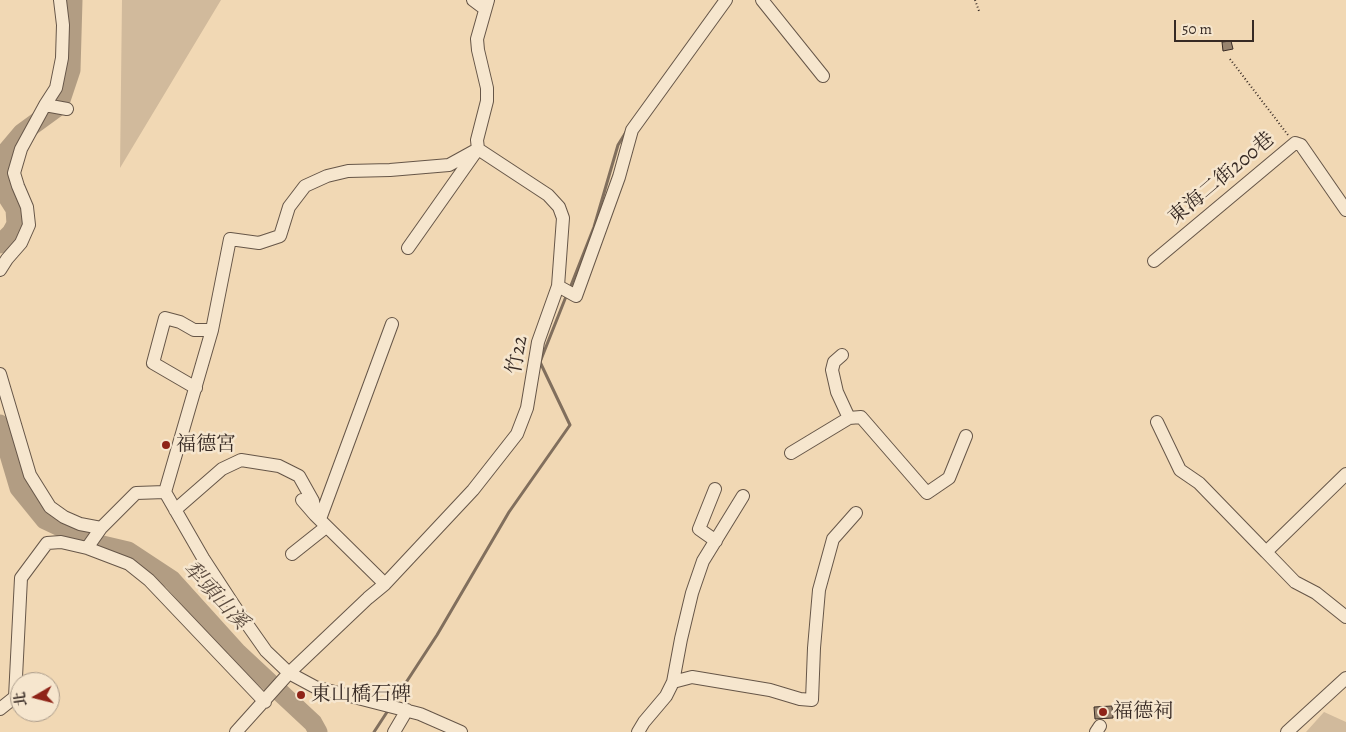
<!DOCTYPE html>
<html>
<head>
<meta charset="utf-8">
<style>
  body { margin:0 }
  #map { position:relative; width:1346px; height:732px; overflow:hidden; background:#f1d8b4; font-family:Alegreya,"Noto Serif TC",serif }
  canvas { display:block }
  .north { position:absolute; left:10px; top:672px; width:50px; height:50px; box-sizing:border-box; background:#f6e6ce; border:1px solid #aa9b8a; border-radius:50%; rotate:262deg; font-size:14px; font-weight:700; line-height:20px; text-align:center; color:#372a24 }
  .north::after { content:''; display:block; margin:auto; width:18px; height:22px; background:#8f2418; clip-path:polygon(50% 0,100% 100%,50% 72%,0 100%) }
  .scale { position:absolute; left:1174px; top:20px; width:80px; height:22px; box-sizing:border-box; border:2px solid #372a24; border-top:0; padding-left:6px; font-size:15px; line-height:18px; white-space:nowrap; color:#372a24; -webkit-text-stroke:4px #f6e6ce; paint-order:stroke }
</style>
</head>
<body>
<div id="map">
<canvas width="1346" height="732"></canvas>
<div class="north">北</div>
<div class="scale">50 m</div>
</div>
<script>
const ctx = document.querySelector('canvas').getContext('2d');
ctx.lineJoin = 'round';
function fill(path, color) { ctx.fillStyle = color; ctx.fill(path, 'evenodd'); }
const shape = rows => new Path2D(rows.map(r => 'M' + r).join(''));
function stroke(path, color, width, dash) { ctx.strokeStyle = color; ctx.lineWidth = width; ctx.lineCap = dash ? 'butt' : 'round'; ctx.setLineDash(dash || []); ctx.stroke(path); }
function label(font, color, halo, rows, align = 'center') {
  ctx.font = font + ' Alegreya,"Noto Serif TC",serif'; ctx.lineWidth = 5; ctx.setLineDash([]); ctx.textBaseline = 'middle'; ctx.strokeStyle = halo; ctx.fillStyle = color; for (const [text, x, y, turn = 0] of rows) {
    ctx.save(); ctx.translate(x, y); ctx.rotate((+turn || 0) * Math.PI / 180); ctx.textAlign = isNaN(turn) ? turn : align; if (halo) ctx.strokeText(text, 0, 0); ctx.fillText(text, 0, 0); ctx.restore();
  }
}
fill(shape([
  [122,0,221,0,120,168],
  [1324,712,1346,722,1346,732,1306,732]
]), '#d1ba9c');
stroke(shape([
  [570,288,594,227,618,145,626,132],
  [392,704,437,635,509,512,570,425,540,362,567,294],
  [374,732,389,709]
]), '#816f5d', 3);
stroke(shape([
  [0,244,11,233,16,224,15,209,6,195,1,184,1,166,5,153,22,133,59,106,71,70,73,0],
  [0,424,19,488,45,520,94,543,128,551,172,580,238,653,313,723,318,732]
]), '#b29d83', 19);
const building = shape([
  [1231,41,1233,49,1223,51,1222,42,1231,41],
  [1112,706,1113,718,1095,719,1094,707,1112,706]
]);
fill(building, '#98846f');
stroke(building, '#372a24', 1);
const minor = shape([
  [473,0,485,9],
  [762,0,823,76],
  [45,105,67,109],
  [408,248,475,153],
  [1154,261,1295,143,1301,145,1346,210],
  [0,270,7,259,21,243,29,225,27,207,18,186,14,173,21,149,45,105,56,88,62,58,63,25,60,0],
  [558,286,576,296,619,177,632,130,726,0],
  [212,330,230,239,259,243,280,236,289,207,305,186,327,176,348,171,390,170,449,165,478,149],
  [842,355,834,362,832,370,837,392,849,418],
  [0,374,30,475,50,507,64,517,80,524,101,528,136,493,165,492,203,558,235,607,266,651,289,673,315,687,420,714,461,732],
  [1157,422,1180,470,1199,483,1266,552],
  [791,453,849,418,861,417,927,493,949,478,966,436],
  [1346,474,1266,552,1295,582,1316,593,1346,617],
  [715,489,699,529,716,541],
  [165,492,212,330,194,330,180,322,165,318,153,363,196,388],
  [302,500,315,515],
  [175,510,222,469,241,460,279,466,299,476,313,501,315,515,385,584],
  [320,519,392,324],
  [87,548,101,528],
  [292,554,326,527],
  [673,682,692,677,770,690,800,699,812,700,814,648,819,590,833,539,856,513],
  [0,709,15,697,21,578,47,543,61,542,87,548,129,564,149,580,265,702],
  [236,732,289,673,368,598,385,584,473,490,517,434,527,408,538,342,558,286,563,218,559,207,548,195,478,149,477,140,487,101,487,88,478,50,477,39,488,0],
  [394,732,407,710],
  [638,732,644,722,666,696,673,682,681,639,692,593,703,561,743,496],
  [1096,732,1100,726],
  [1287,732,1346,678]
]);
stroke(minor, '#665648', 14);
stroke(shape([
  [975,0,979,11],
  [1230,59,1288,135]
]), '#372a24', 2, [1, 2.5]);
stroke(minor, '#f6e6ce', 12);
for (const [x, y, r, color] of [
  [166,445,5,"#8f2418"],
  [301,695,5,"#8f2418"],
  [1103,712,5,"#8f2418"]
]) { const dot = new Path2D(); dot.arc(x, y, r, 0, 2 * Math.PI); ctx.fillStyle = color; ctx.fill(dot); stroke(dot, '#f6e6ce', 2); }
label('20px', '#372a24', '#f6e6ce', [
  ["東海二街200巷",1222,179,-40],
  ["竹22",518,355,-79]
]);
label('20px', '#372a24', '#f6e6ce', [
  ["福德宮",176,445],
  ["東山橋石碑",311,695],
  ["福德祠",1113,712]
], 'left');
label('italic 21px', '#5c4c40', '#f6e6ce', [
  ["犁頭山溪",215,596,47]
]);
</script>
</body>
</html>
